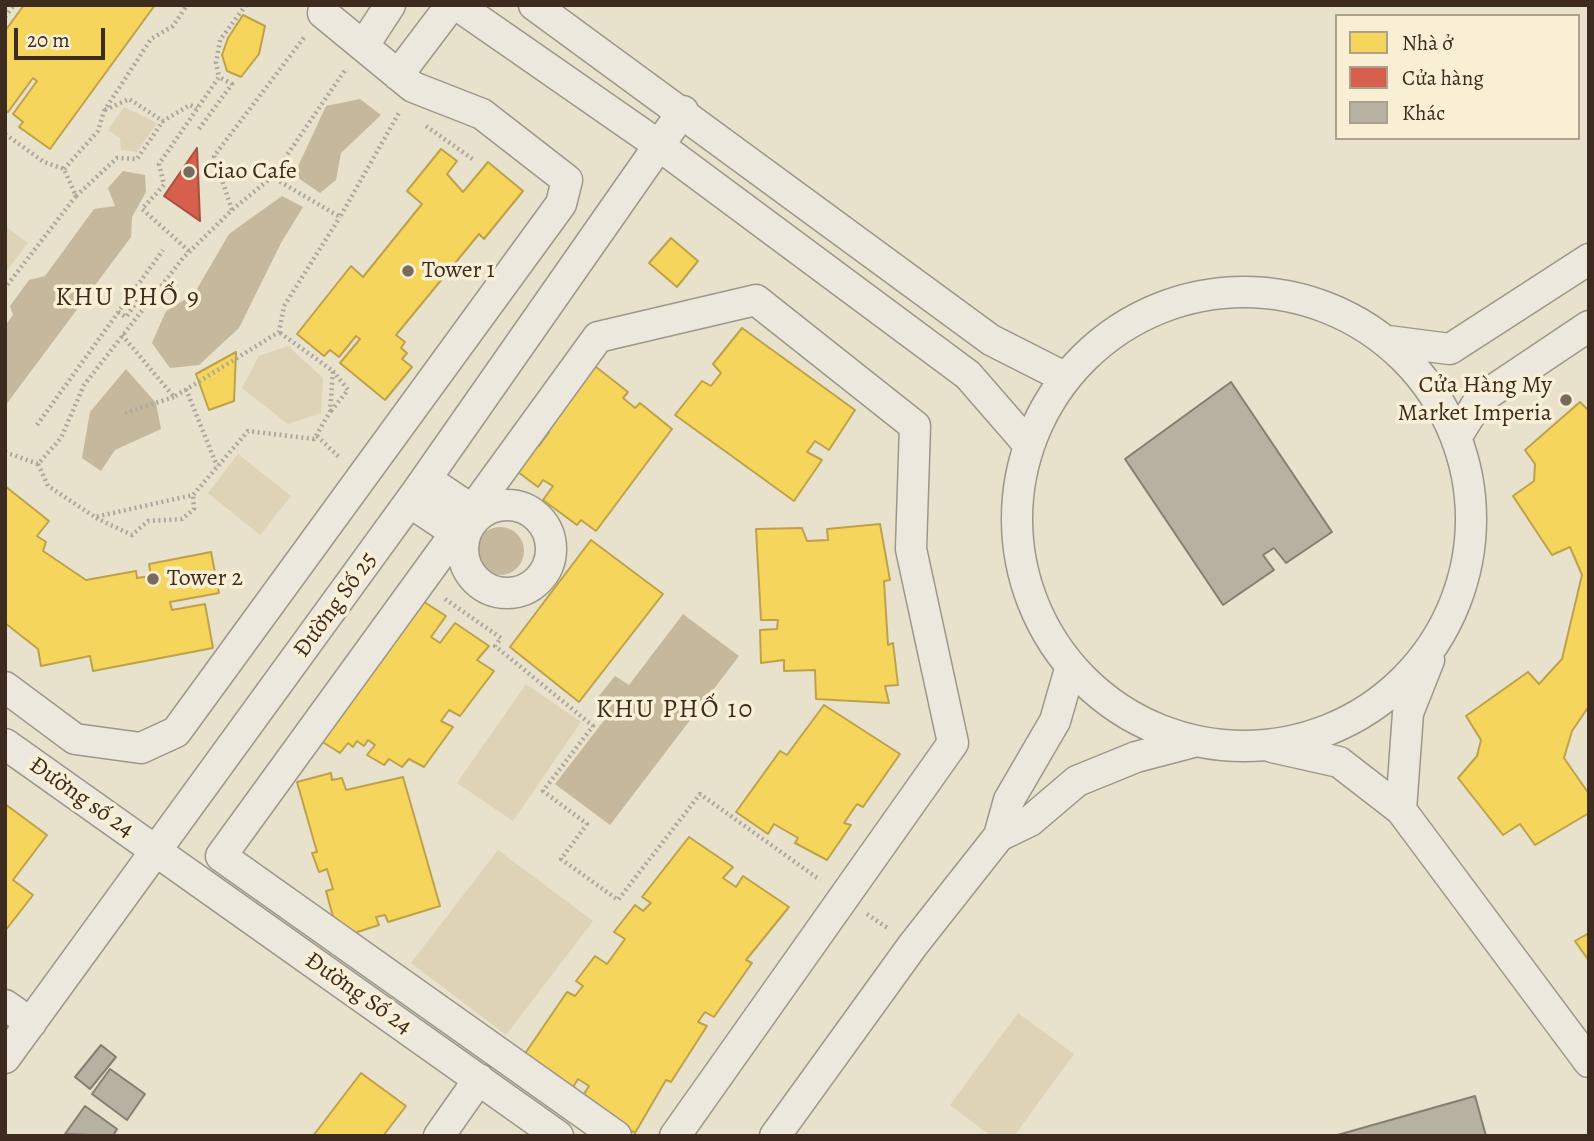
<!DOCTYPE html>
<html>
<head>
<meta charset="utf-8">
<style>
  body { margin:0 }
  #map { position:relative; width:1594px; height:1141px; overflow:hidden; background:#e8e1cb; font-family:Alegreya,serif }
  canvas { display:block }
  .frame { position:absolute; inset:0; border:7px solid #3d2b20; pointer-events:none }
  .legend { position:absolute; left:1335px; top:14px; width:245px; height:126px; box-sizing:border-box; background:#f8efd5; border:2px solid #ada18d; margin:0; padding:9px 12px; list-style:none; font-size:21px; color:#3d2b20 }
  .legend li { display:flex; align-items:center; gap:14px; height:35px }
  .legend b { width:35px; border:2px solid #ada18d }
  .scale { position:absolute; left:14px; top:28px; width:91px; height:32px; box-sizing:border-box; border:4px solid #3d2b20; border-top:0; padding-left:9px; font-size:21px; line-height:24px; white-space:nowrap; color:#3d2b20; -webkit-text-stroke:5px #f8efd5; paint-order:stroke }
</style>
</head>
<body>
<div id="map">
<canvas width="1594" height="1141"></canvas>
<div class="frame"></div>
<ul class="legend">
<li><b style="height:19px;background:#f6d55c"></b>Nhà ở</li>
<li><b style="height:19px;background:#d6604d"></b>Cửa hàng</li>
<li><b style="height:19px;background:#b7b1a2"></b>Khác</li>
</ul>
<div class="scale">20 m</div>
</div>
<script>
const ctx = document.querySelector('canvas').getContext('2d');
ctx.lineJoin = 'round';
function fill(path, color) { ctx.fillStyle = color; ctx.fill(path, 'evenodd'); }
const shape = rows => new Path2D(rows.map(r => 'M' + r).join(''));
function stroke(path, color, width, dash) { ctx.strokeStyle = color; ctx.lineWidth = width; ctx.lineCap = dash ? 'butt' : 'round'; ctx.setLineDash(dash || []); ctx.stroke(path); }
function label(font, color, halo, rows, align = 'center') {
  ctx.font = font + ' Alegreya,serif'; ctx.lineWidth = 7; ctx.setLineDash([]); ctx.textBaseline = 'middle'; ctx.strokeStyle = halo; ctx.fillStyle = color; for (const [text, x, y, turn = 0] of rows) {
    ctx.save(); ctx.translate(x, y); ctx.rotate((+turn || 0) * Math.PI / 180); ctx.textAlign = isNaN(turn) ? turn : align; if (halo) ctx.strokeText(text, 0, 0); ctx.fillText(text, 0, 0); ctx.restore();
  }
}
fill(shape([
  [124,107,157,123,137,152,121,150,120,138,108,130],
  [5,226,28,243,5,273],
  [288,346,323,378,321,413,288,424,242,388,259,356],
  [238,454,291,496,260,535,208,493],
  [526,684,581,722,513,821,457,783],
  [498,850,593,921,506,1035,411,963],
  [1018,1013,1074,1054,1014,1136,991,1136,950,1105]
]), '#ded3b6');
fill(shape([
  [360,99,381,115,341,153,336,180,320,193,294,175,326,106],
  [123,171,145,175,146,192,132,217,131,237,5,406,5,326,13,315,10,306,29,280,45,276,94,209,115,206,108,188],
  [282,196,303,207,281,243,239,328,199,365,170,368,152,343,166,311,194,294,229,234],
  [126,369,156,403,161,429,115,450,101,471,82,458,90,412],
  '476 551a24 24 0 1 1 48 0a24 24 0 1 1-48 0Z',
  [683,614,739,656,610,825,555,784,609,714,594,702,615,676,629,685]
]), '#c5b89d');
const homes = shape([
  [24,5,155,5,50,149,19,127,23,122,13,114,37,81,33,78,8,112,5,110,5,31,24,5],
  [243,15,265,26,259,54,241,77,227,71,222,55,228,38,243,15],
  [441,149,457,161,447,174,463,192,488,162,523,191,484,239,479,234,396,335,405,342,401,348,407,353,402,359,412,367,385,400,340,363,360,339,356,336,339,357,330,350,324,356,297,334,351,266,363,277,422,204,407,191,441,149],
  [671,238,698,261,677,287,649,263,671,238],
  [742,328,855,410,829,450,815,441,807,452,822,460,794,501,675,415,702,381,711,386,721,373,713,364,742,328],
  [236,352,234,401,209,410,196,374,236,352],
  [591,363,628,392,623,398,635,408,640,403,672,429,596,531,581,520,577,525,543,500,553,486,543,480,538,487,510,466,530,440,539,446,549,432,541,427,591,363],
  [1580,402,1589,411,1589,706,1572,731,1564,758,1589,794,1589,813,1535,845,1520,824,1503,835,1458,778,1477,756,1481,740,1466,716,1528,672,1539,684,1562,659,1582,575,1570,547,1552,555,1513,496,1534,481,1535,464,1525,450,1580,402],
  [5,486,49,521,37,536,46,542,43,551,86,580,136,571,137,578,151,576,149,564,211,552,219,593,170,602,172,610,205,604,213,648,93,671,90,656,41,666,38,649,5,623,5,486],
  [880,524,890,580,884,581,888,645,893,643,898,685,885,686,889,703,816,699,815,670,784,671,784,660,761,663,760,630,777,629,778,620,761,620,756,529,802,528,807,541,828,540,827,529,880,524],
  [591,540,663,594,579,702,510,647,591,540],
  [418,598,446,616,431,637,440,643,455,623,489,646,477,660,494,671,460,716,449,710,441,721,453,727,424,767,409,759,402,767,389,759,384,765,367,755,375,745,368,740,364,746,357,741,353,747,348,743,340,753,321,741,369,665,376,669,418,598],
  [824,705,900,754,863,807,857,804,844,823,851,825,827,860,795,843,798,838,774,824,768,834,736,812,780,751,787,755,824,705],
  [331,773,332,780,342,778,346,790,403,777,440,906,388,922,385,915,376,917,379,925,339,938,326,891,333,889,327,869,319,872,312,853,317,852,297,782,331,773],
  [5,804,47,835,13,880,33,895,5,931,5,804],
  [689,837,733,867,723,878,736,887,743,876,789,907,746,960,752,963,714,1017,705,1012,698,1022,707,1026,671,1082,666,1080,635,1133,581,1099,589,1086,578,1079,570,1092,522,1058,567,992,575,996,583,986,576,981,595,956,607,964,625,939,614,932,635,905,643,911,651,903,642,897,689,837],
  [1589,933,1589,961,1575,941,1589,933],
  [361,1073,406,1106,383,1136,313,1136,361,1073]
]);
fill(homes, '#f6d55c');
stroke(homes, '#bea24a', 2);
const shops = shape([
  [197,148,200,221,164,196,197,148]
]);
fill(shops, '#d6604d');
stroke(shops, '#a85040', 2);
const building = shape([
  [1231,382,1332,532,1286,563,1274,548,1263,555,1274,570,1223,605,1125,459,1231,382],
  [101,1045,116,1057,90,1089,75,1077,101,1045],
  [110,1069,145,1094,127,1120,92,1094,110,1069],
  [1475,1096,1486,1136,1334,1136,1475,1096],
  [85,1106,117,1129,113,1136,65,1134,85,1106]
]);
fill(building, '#b7b1a2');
stroke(building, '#857e72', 2);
const minor = shape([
  [457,5,657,144,968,375,1028,444],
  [534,5,991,340,1066,378],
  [364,45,390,5],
  [398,75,451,5],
  '1017 519a227 227 0 1 1 454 0a227 227 0 1 1-454 0Z',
  [1388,341,1450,349,1589,259],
  [1457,436,1480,399,1589,326],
  [426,479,472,510],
  [410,502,456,533],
  '463 549a44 44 0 1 1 88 0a44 44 0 1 1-88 0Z',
  [5,687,75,739,141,748,176,732,561,204,567,180,482,114,413,87,323,13],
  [5,744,558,1136],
  [1272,747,1339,762,1401,810,1589,1062],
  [1401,810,1408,713,1429,660],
  [999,836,1030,821,1077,781,1136,757,1193,742],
  [5,1005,31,1023],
  [5,1058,416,493,683,111],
  [439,1136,479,1079],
  [616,1136,221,856,598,337,756,300,915,426,911,549,953,743,675,1136],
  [775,1136,913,945,999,836,1009,800,1055,721,1070,669]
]);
stroke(minor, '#9d9789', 33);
stroke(shape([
  [5,17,14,5],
  [105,110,129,99,163,121,190,105,197,108],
  [426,126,474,160],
  [199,129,232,84,219,77],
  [5,134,44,162,64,169,76,196,5,288],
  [64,169,98,131,104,111,151,39,173,26,187,5],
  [272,177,345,70,347,72],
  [76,196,117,158,137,159,163,121],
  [232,210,214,156,306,35],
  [189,251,142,209,164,185,159,164,219,77,216,63,220,40,246,5],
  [118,312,126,317,143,293,149,298],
  [122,335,174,397,279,332,284,306,340,217],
  [186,389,217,466],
  [331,411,348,390,333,371],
  [125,413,174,397],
  [37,425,163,250],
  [317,436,339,457],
  [5,452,38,464,61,438,84,385,183,258,232,210,272,177,340,217,400,111],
  [38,464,48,486,95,517,193,495,248,431,314,439,330,412,333,371,279,332],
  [96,518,132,535,148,521,182,519,194,509,193,495],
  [445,599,501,638,495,646,593,726,543,791,587,824,561,859,618,900,700,794,820,880],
  [867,914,889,929]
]), '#ada89f', 4.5, [2, 3.5]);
stroke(minor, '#ece8dd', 30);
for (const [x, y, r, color] of [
  [189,172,7,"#796b5c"],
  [408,271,7,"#796b5c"],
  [1566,400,7,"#796b5c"],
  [153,579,7,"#796b5c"]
]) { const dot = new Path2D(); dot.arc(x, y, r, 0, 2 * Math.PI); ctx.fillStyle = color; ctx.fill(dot); stroke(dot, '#f8efd5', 2.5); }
label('24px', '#3d2b20', '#f8efd5', [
  ["Ciao Cafe",203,172],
  ["Tower 1",422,271],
  ["Cửa Hàng My",1552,386,"right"],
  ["Market Imperia",1552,414,"right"],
  ["Tower 2",167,579]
], 'left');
label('24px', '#3d2b20', '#f8efd5', [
  ["Đường Số 25",336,605,-54],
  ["Đường số 24",81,798,35],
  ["Đường Số 24",358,994,35]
]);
ctx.letterSpacing = '2px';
label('26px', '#3d2b20', '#f8efd5', [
  ["KHU PHỐ 9",128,299],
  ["KHU PHỐ 10",675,711]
]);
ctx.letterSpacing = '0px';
</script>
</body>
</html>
